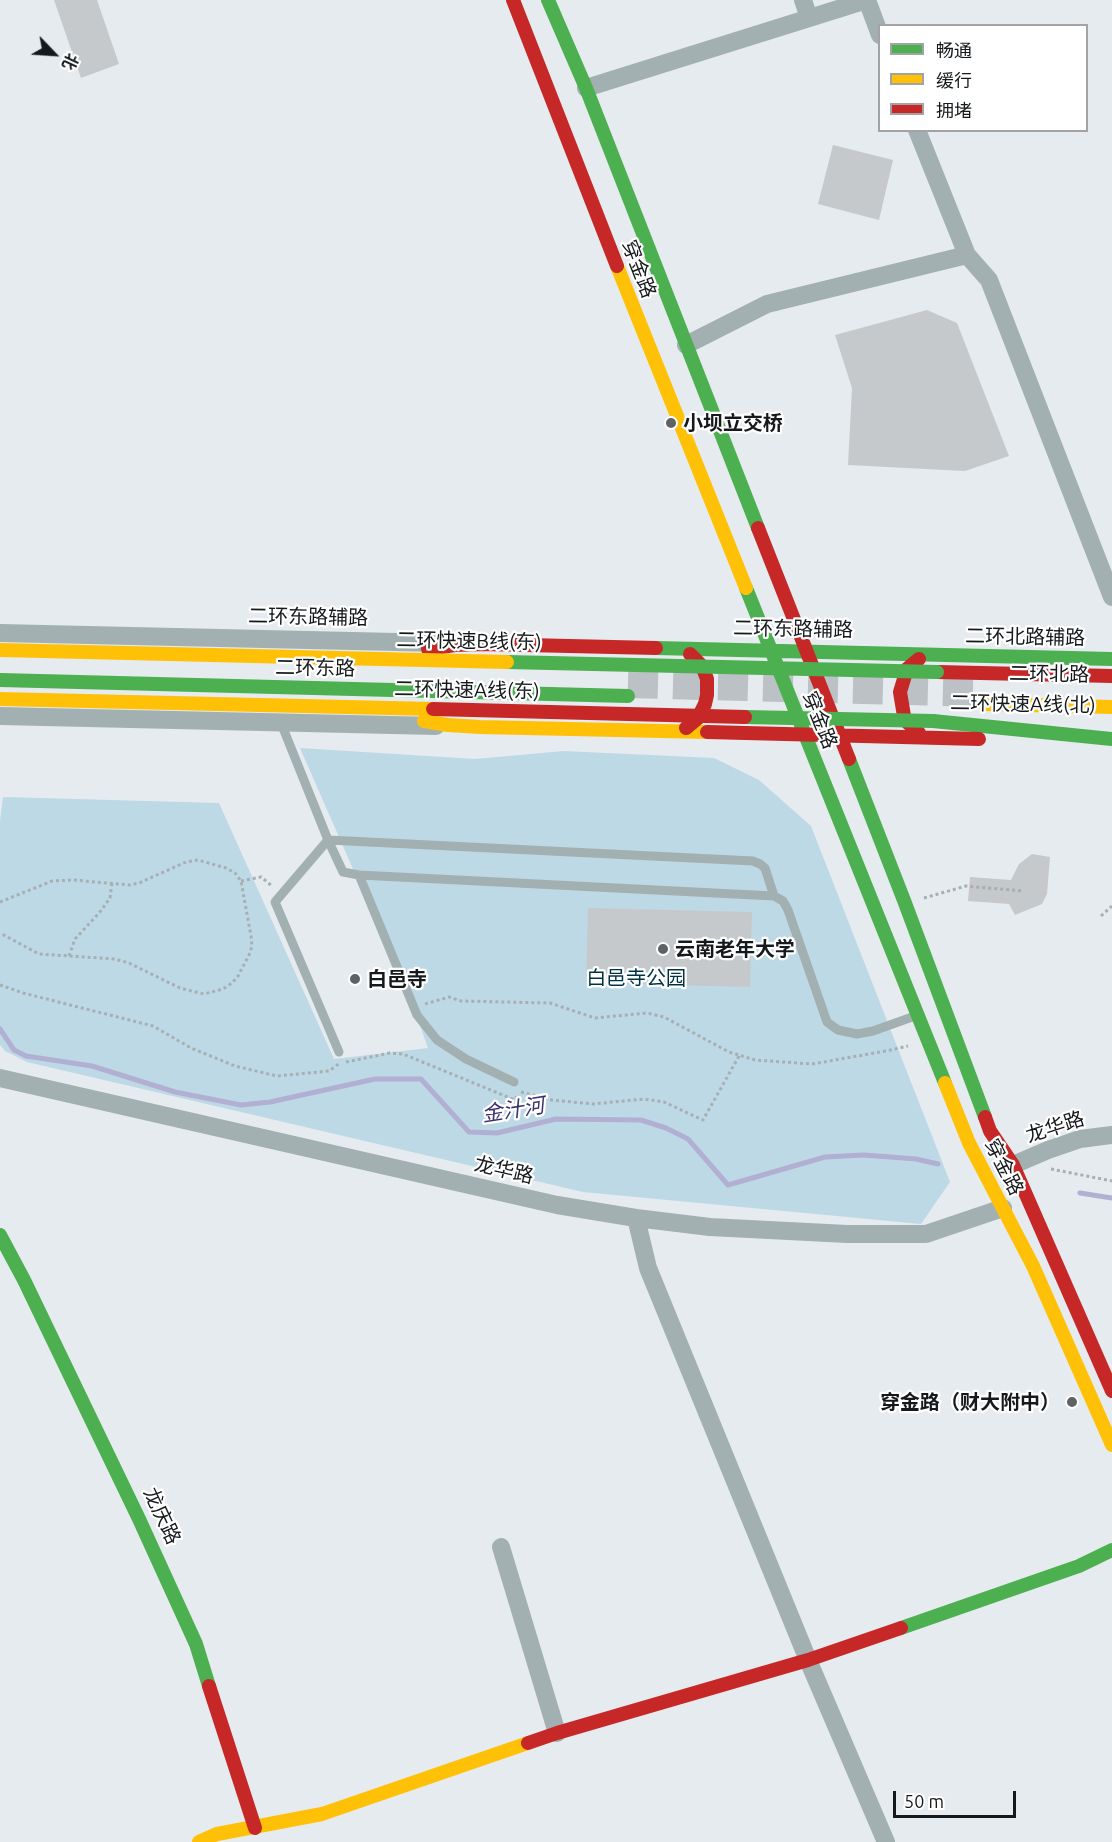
<!DOCTYPE html>
<html>
<head>
<meta charset="utf-8">
<style>
  body { margin:0 }
  #map { position:relative; width:1112px; height:1842px; overflow:hidden; background:#e5ebee; font-family:Ubuntu,"Noto Sans SC",sans-serif }
  canvas { display:block }
  .legend { position:absolute; left:878px; top:24px; width:210px; height:108px; box-sizing:border-box; background:#fff; border:2px solid #a1a3a4; margin:0; padding:8px 10px; list-style:none; font-size:18px; color:#15191b }
  .legend li { display:flex; align-items:center; gap:12px; height:30px }
  .legend b { width:30px; border:2px solid #a1a3a4 }
  .north { position:absolute; left:24px; top:24px; width:60px; height:60px; -webkit-text-stroke:4px #fff; paint-order:stroke; rotate:115deg; font-size:16px; font-weight:700; line-height:24px; text-align:center; color:#15191b }
  .north::after { content:''; display:block; margin:auto; width:21px; height:27px; background:#15191b; clip-path:polygon(50% 0,100% 100%,50% 72%,0 100%) }
  .scale { position:absolute; left:893px; top:1791px; width:123px; height:27px; box-sizing:border-box; border:3px solid #15191b; border-top:0; padding-left:8px; font-size:18px; line-height:21px; white-space:nowrap; color:#15191b; -webkit-text-stroke:4px #fff; paint-order:stroke }
</style>
</head>
<body>
<div id="map">
<canvas width="1112" height="1842"></canvas>
<ul class="legend">
<li><b style="height:8px;background:#4caf50"></b>畅通</li>
<li><b style="height:8px;background:#ffc107"></b>缓行</li>
<li><b style="height:8px;background:#c62828"></b>拥堵</li>
</ul>
<div class="north">北</div>
<div class="scale">50 m</div>
</div>
<script>
const ctx = document.querySelector('canvas').getContext('2d');
ctx.lineJoin = 'round';
function fill(path, color) { ctx.fillStyle = color; ctx.fill(path, 'evenodd'); }
const shape = rows => new Path2D(rows.map(r => 'M' + r).join(''));
function stroke(path, color, width, dash) { ctx.strokeStyle = color; ctx.lineWidth = width; ctx.lineCap = dash ? 'butt' : 'round'; ctx.setLineDash(dash || []); ctx.stroke(path); }
function label(font, color, halo, rows, align = 'center') {
  ctx.font = font + ' Ubuntu,"Noto Sans SC",sans-serif'; ctx.lineWidth = 4.5; ctx.setLineDash([]); ctx.textBaseline = 'middle'; ctx.strokeStyle = halo; ctx.fillStyle = color; for (const [text, x, y, turn = 0] of rows) {
    ctx.save(); ctx.translate(x, y); ctx.rotate((+turn || 0) * Math.PI / 180); ctx.textAlign = isNaN(turn) ? turn : align; if (halo) ctx.strokeText(text, 0, 0); ctx.fillText(text, 0, 0); ctx.restore();
  }
}
fill(shape([
  [300,748,475,759,564,751,714,758,759,780,811,826,950,1182,921,1224,583,1192,27,1062,5,1051,0,1045,0,821,3,797,219,803,334,1059,428,1048,413,1006]
]), '#bed9e6');
stroke(shape([
  [0,1029,14,1050,26,1056,92,1066,175,1092,241,1105,270,1102,375,1079,421,1079,469,1132,497,1133,556,1119,641,1120,666,1128,688,1139,728,1185,825,1157,864,1155,916,1159,938,1164],
  [1080,1193,1112,1198]
]), '#b1b0d2', 5);
fill(shape([
  [54,0,97,0,119,64,81,78],
  [833,145,893,160,879,220,818,204],
  [927,310,957,323,1009,456,965,471,848,465,852,388,835,335],
  [1032,854,1050,857,1047,894,1042,904,1015,915,1009,904,968,901,970,877,1011,880,1019,864],
  [588,908,752,912,750,987,586,983]
]), '#c6c9cc');
stroke(shape([
  [628,683,986,692]
]), '#bbc1c4', 30, [30, 15]);
stroke(shape([
  [241,881,261,877,272,886],
  [924,898,966,886,1023,891],
  [0,902,52,881,73,880,130,885,139,883,186,862,198,860,226,868,235,873,241,881,251,936,252,946,249,955,238,976,232,983,223,989,204,994,180,988,129,963,115,959,39,954,0,933],
  [1101,916,1112,906],
  [69,956,75,939,100,912,110,898,112,883],
  [0,985,23,993,153,1026,191,1048,235,1066,277,1076,329,1071,340,1063],
  [425,1004,449,997,461,1001,550,1003,595,1018,647,1013,664,1017,729,1052,755,1060,812,1064,886,1051,908,1046],
  [346,1062,390,1053,403,1054,515,1100,518,1094],
  [521,1092,552,1100,593,1104,644,1099,664,1102,703,1120,739,1056],
  [1051,1169,1112,1181]
]), '#a6b0b2', 3, [3, 3]);
stroke(shape([
  [281,723,328,840,343,872,359,875,774,896,783,901,788,910,827,1022,838,1030,857,1034,873,1031,915,1016],
  [359,875,417,1015,437,1040,466,1059,514,1082],
  [339,1052,275,902,328,840,753,861,760,864,765,868,774,896]
]), '#a2b0b2', 9);
stroke(shape([
  [803,0,809,18],
  [867,0,880,35],
  [586,88,867,0],
  [917,130,967,255,989,280,1112,597],
  [686,345,767,304,967,255],
  [0,633,440,643],
  [0,716,436,726],
  [0,1078,557,1205,636,1218,710,1227,847,1234,926,1234,1003,1208],
  [1013,1165,1048,1150,1080,1139,1112,1135],
  [636,1218,648,1268,808,1660,886,1842],
  [501,1547,557,1733]
]), '#a2b0b2', 18);
stroke(shape([
  [548,0,586,88,758,528],
  [746,588,945,1083],
  [656,648,1112,659],
  [0,680,628,696],
  [933,721,1112,739],
  [849,759,905,903,985,1117],
  [0,1235,24,1280,139,1519,196,1644,209,1686],
  [901,1628,1079,1566,1112,1550]
]), '#4caf50', 14);
stroke(shape([
  [617,266,746,588],
  [985,704,1112,707],
  [424,721,448,725,480,727,707,732],
  [945,1083,969,1143,1033,1266,1112,1445],
  [199,1842,217,1834,322,1814,528,1743]
]), '#ffc107', 14);
stroke(shape([
  [513,0,617,266],
  [758,528,849,759],
  [428,649,455,645,483,644,656,648],
  [919,659,907,669,900,692,904,716,908,723,919,733],
  [937,672,1112,676],
  [686,728,698,718,705,704,707,695,707,679,704,671,700,664,690,654],
  [707,732,979,739],
  [985,1117,990,1131,1013,1165,1112,1391],
  [209,1686,255,1828],
  [528,1743,557,1733,808,1660,901,1628]
]), '#c62828', 14);
stroke(shape([
  [507,662,937,672],
  [745,717,933,721]
]), '#4caf50', 14);
stroke(shape([
  [0,650,507,662],
  [0,699,433,709]
]), '#ffc107', 14);
stroke(shape([
  [433,709,745,717]
]), '#c62828', 14);
for (const [x, y, r, color] of [
  [671,423,6,"#5e6265"],
  [663,949,6,"#5e6265"],
  [355,979,6,"#5e6265"],
  [1072,1402,6,"#5e6265"]
]) { const dot = new Path2D(); dot.arc(x, y, r, 0, 2 * Math.PI); ctx.fillStyle = color; ctx.fill(dot); stroke(dot, '#fff', 2); }
label('20px', '#15191b', '#fff', [
  ["穿金路",639,269,69],
  ["二环东路辅路",308,617,1],
  ["二环东路辅路",793,629,1],
  ["二环北路辅路",1025,637,1],
  ["二环快速B线(东)",469,641,1],
  ["二环东路",315,668,1],
  ["二环北路",1049,674,1],
  ["二环快速A线(东)",467,690,1],
  ["二环快速A线(北)",1023,704,1],
  ["穿金路",820,720,68],
  ["龙华路",1055,1127,-18],
  ["穿金路",1004,1167,63],
  ["龙华路",504,1170,13],
  ["龙庆路",162,1516,65]
]);
label('bold 20px', '#15191b', '#fff', [
  ["小坝立交桥",683,423],
  ["云南老年大学",675,949],
  ["白邑寺",367,979],
  ["穿金路（财大附中）",1060,1402,"right"]
], 'left');
label('20px', '#003245', '#fff', [
  ["白邑寺公园",636,978]
]);
label('italic 21px', '#3d326e', '#fff', [
  ["金汁河",513,1110,-9]
]);
</script>
</body>
</html>
